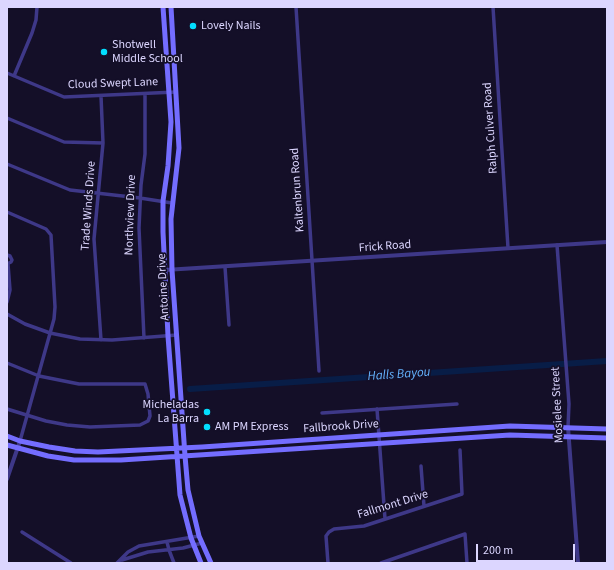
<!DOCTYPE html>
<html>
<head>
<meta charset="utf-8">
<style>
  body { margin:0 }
  #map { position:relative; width:614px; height:570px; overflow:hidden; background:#140f28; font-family:"Source Sans 3",sans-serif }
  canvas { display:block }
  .frame { position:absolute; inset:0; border:8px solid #dcd6ff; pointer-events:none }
  .scale { position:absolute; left:476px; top:544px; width:99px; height:18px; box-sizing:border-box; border:2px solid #dcd6ff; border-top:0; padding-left:5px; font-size:12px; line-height:14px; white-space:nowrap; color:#dcd6ff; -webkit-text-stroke:3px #140f28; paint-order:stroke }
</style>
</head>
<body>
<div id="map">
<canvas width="614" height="570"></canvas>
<div class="frame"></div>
<div class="scale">200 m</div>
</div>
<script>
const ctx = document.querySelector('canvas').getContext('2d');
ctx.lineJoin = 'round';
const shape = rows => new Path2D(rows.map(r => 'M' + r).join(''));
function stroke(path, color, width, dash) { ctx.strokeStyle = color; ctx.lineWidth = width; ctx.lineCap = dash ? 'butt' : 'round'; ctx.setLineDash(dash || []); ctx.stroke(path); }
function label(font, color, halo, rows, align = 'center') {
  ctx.font = font + ' "Source Sans 3",sans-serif'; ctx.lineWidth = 3.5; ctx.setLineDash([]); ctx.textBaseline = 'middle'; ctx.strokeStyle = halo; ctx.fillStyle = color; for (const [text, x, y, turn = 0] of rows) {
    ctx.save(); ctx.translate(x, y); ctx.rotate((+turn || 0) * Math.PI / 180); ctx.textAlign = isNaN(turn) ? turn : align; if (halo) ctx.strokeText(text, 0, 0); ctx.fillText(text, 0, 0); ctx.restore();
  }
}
stroke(shape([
  [190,389,607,361]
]), '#081d47', 6);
stroke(shape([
  [296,7,319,371],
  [493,7,508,248],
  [7,73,64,97,176,92],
  [14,76,32,33,36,20,37,7],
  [101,96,103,143,94,239,101,340],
  [7,118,64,142,103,143],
  [7,164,70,190,140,198,172,203],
  [7,212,46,229,51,235,55,307,54,319,20,441],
  [557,245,569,404,568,427],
  [7,255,10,256,12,260,11,262,7,264],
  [225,267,229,325],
  [7,302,10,290,8,264],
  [7,314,25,324,50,333,80,339,112,340,177,335],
  [144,338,139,228,141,185,145,154,145,94],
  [7,363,39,376,79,384,145,384,148,394,150,416,148,421,140,425,90,427,67,425,46,421,7,409],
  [377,409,385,519],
  [322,413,457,404],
  [421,466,424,506],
  [22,532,71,563],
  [167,542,169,550,174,563],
  [122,560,148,552,183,548,202,543],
  [117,563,128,552,139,546,199,536],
  [328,563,326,536,329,532,334,529,364,526,462,494,460,450],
  [381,563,465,534,467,563]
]), '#3e3888', 3.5);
stroke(shape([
  [165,270,607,242],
  [568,427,578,563],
  [7,479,20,441]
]), '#3e3888', 4);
stroke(shape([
  [163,7,171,122,168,166,163,201,163,232,168,336,180,495,191,538,201,563],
  [171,7,179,148,171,219,172,270,185,456,188,490,199,536,211,563],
  [7,436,20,441,49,447,75,451,98,452,202,447,510,426,607,429],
  [7,445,48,456,74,460,121,460,510,435,607,438]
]), '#746dff', 5);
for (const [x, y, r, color] of [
  [193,26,4,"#02deff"],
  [104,52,4,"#02deff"],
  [207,412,4,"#02deff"],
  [207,427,4,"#02deff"]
]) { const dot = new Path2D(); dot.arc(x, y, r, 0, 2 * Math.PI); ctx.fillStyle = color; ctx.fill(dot); stroke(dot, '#140f28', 1.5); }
label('12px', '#dcd6ff', '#140f28', [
  ["Lovely Nails",201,26],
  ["Shotwell",112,45],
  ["Middle School",112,59],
  ["Micheladas",199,405,"right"],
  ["La Barra",199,419,"right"],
  ["AM PM Express",215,427]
], 'left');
label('12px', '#dcd6ff', '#140f28', [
  ["Cloud Swept Lane",113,84,-2],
  ["Ralph Culver Road",491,128,-94],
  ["Kaltenbrun Road",298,190,-94],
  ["Trade Winds Drive",89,206,-86],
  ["Northview Drive",131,215,-88],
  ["Frick Road",385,247,-4],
  ["Antoine Drive",164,287,-93],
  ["Mosielee Street",558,405,-93],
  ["Fallbrook Drive",341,427,-4],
  ["Fallmont Drive",393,505,-17]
]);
label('italic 13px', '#64b3ff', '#140f28', [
  ["Halls Bayou",399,375,-4]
]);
</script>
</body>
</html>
